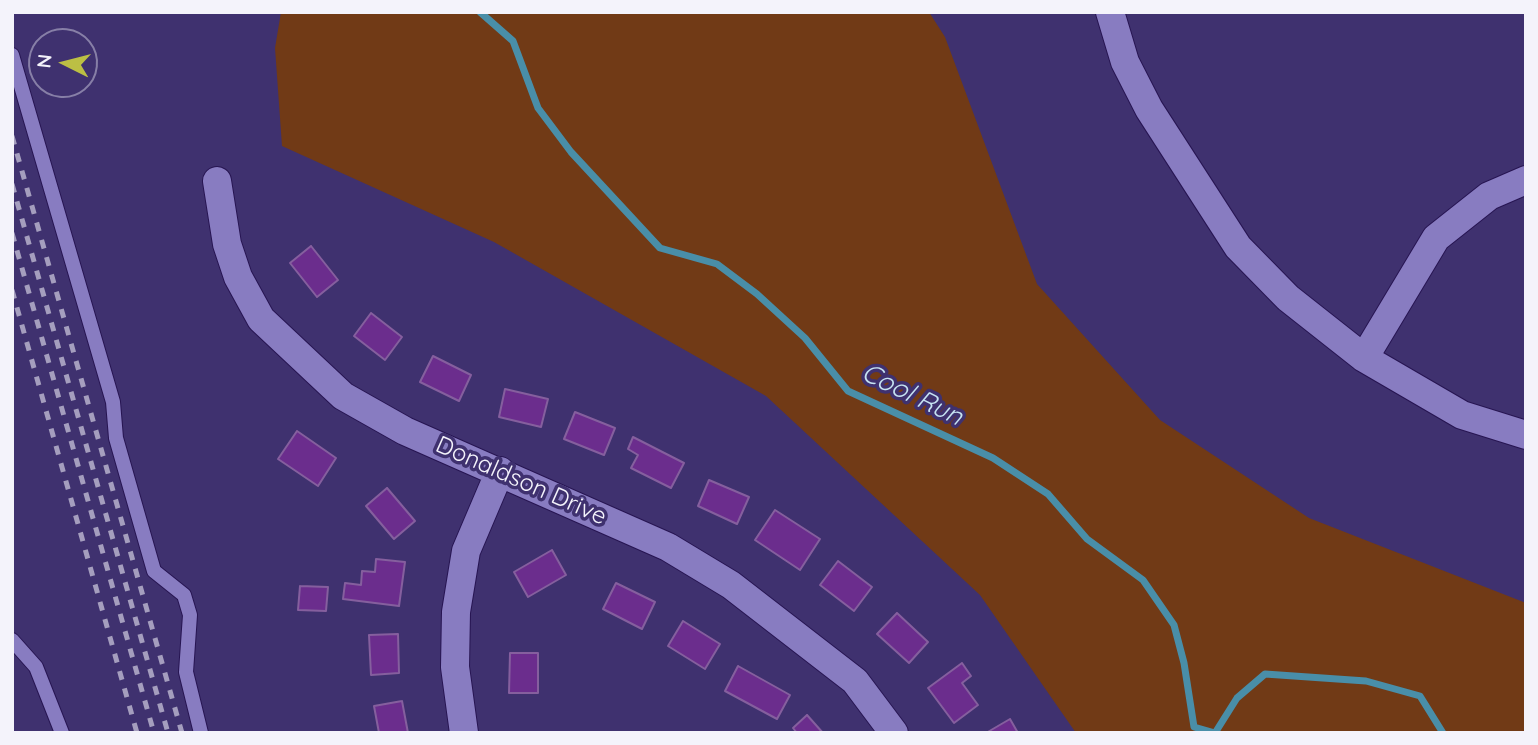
<!DOCTYPE html>
<html>
<head>
<meta charset="utf-8">
<style>
  body { margin:0 }
  #map { position:relative; width:1538px; height:745px; overflow:hidden; background:#3f316f; font-family:Quicksand,sans-serif }
  canvas { display:block }
  .frame { position:absolute; inset:0; border:14px solid #f4f3fb; pointer-events:none }
  .north { position:absolute; left:28px; top:28px; width:70px; height:70px; box-sizing:border-box; background:#3f316f; border:2px solid #877fa7; border-radius:50%; rotate:276deg; font-size:19px; font-weight:700; line-height:28px; text-align:center; color:#f4f3fb }
  .north::after { content:''; display:block; margin:auto; width:24px; height:32px; background:#bcbf44; clip-path:polygon(50% 0,100% 100%,50% 72%,0 100%) }
</style>
</head>
<body>
<div id="map">
<canvas width="1538" height="745"></canvas>
<div class="frame"></div>
<div class="north">N</div>
</div>
<script>
const ctx = document.querySelector('canvas').getContext('2d');
ctx.lineJoin = 'round';
function fill(path, color) { ctx.fillStyle = color; ctx.fill(path, 'evenodd'); }
const shape = rows => new Path2D(rows.map(r => 'M' + r).join(''));
function stroke(path, color, width, dash) { ctx.strokeStyle = color; ctx.lineWidth = width; ctx.lineCap = dash ? 'butt' : 'round'; ctx.setLineDash(dash || []); ctx.stroke(path); }
function label(font, color, halo, rows, align = 'center') {
  ctx.font = font + ' Quicksand,sans-serif'; ctx.lineWidth = 7; ctx.setLineDash([]); ctx.textBaseline = 'middle'; ctx.strokeStyle = halo; ctx.fillStyle = color; for (const [text, x, y, turn = 0] of rows) {
    ctx.save(); ctx.translate(x, y); ctx.rotate((+turn || 0) * Math.PI / 180); ctx.textAlign = isNaN(turn) ? turn : align; if (halo) ctx.strokeText(text, 0, 0); ctx.fillText(text, 0, 0); ctx.restore();
  }
}
fill(shape([
  [281,12,929,12,945,37,1037,284,1160,420,1309,518,1526,603,1526,733,1076,733,980,595,766,396,494,242,282,146,275,48]
]), '#713a16');
stroke(shape([
  [480,12,513,41,538,108,571,152,660,248,717,264,757,294,805,338,848,391,993,458,1048,494,1087,539,1143,580,1174,625,1184,663,1194,727,1215,733,1237,698,1265,674,1366,681,1420,696,1443,733]
]), '#498ea8', 7);
const building = shape([
  [311,246,338,280,317,297,290,263,311,246],
  [371,313,402,337,385,360,354,336,371,313],
  [433,356,471,375,459,401,420,382,433,356],
  [505,389,548,399,541,427,499,417,505,389],
  [575,412,615,428,604,455,564,439,575,412],
  [297,431,336,458,318,486,278,459,297,431],
  [633,437,684,463,671,488,631,468,638,455,628,449,633,437],
  [709,480,749,497,737,524,698,506,709,480],
  [387,488,415,521,394,539,366,506,387,488],
  [775,510,820,539,800,570,755,540,775,510],
  [552,550,566,575,528,597,514,572,552,550],
  [376,559,405,562,399,606,343,599,345,583,361,585,362,571,375,572,376,559],
  [838,561,872,587,854,611,820,585,838,561],
  [616,583,655,602,642,629,603,609,616,583],
  [300,586,328,587,326,611,298,610,300,586],
  [897,613,928,642,909,663,877,634,897,613],
  [683,621,720,644,705,669,668,646,683,621],
  [398,634,399,673,371,675,369,635,398,634],
  [510,653,538,653,538,693,509,693,510,653],
  [962,663,971,676,962,683,978,705,954,723,928,688,962,663],
  [738,666,790,695,777,719,725,691,738,666],
  [402,701,408,733,379,733,374,706,402,701],
  [807,715,823,733,797,733,793,728,807,715],
  [1010,719,1018,733,986,733,1010,719]
]);
fill(building, '#6b2d8d');
stroke(building, '#855f9e', 2);
const lane = shape([
  [12,55,113,402,116,438,154,571,184,595,190,615,186,672,201,733],
  [12,640,36,667,62,733]
]);
const street = shape([
  [1110,12,1125,62,1149,109,1238,247,1288,298,1364,358,1462,415,1526,435],
  [217,181,227,244,238,277,261,319,343,396,405,431,668,547,731,585,855,681,894,733],
  [1364,358,1436,238,1489,196,1526,180],
  [464,733,455,667,456,612,466,551,500,471]
]);
stroke(lane, '#271552', 16);
stroke(street, '#271552', 30);
stroke(lane, '#887cc1', 14);
stroke(street, '#887cc1', 28);
stroke(shape([
  [12,136,182,733],
  [12,184,168,733],
  [12,233,154,733],
  [12,290,137,733]
]), '#a59ebe', 5, [9, 9]);
label('24px', '#f4f3fb', '#3f316f', [
  ["Donaldson Drive",521,481,24]
]);
label('italic 26px', '#c6e3f2', '#3f316f', [
  ["Cool Run",912,395,26]
]);
</script>
</body>
</html>
